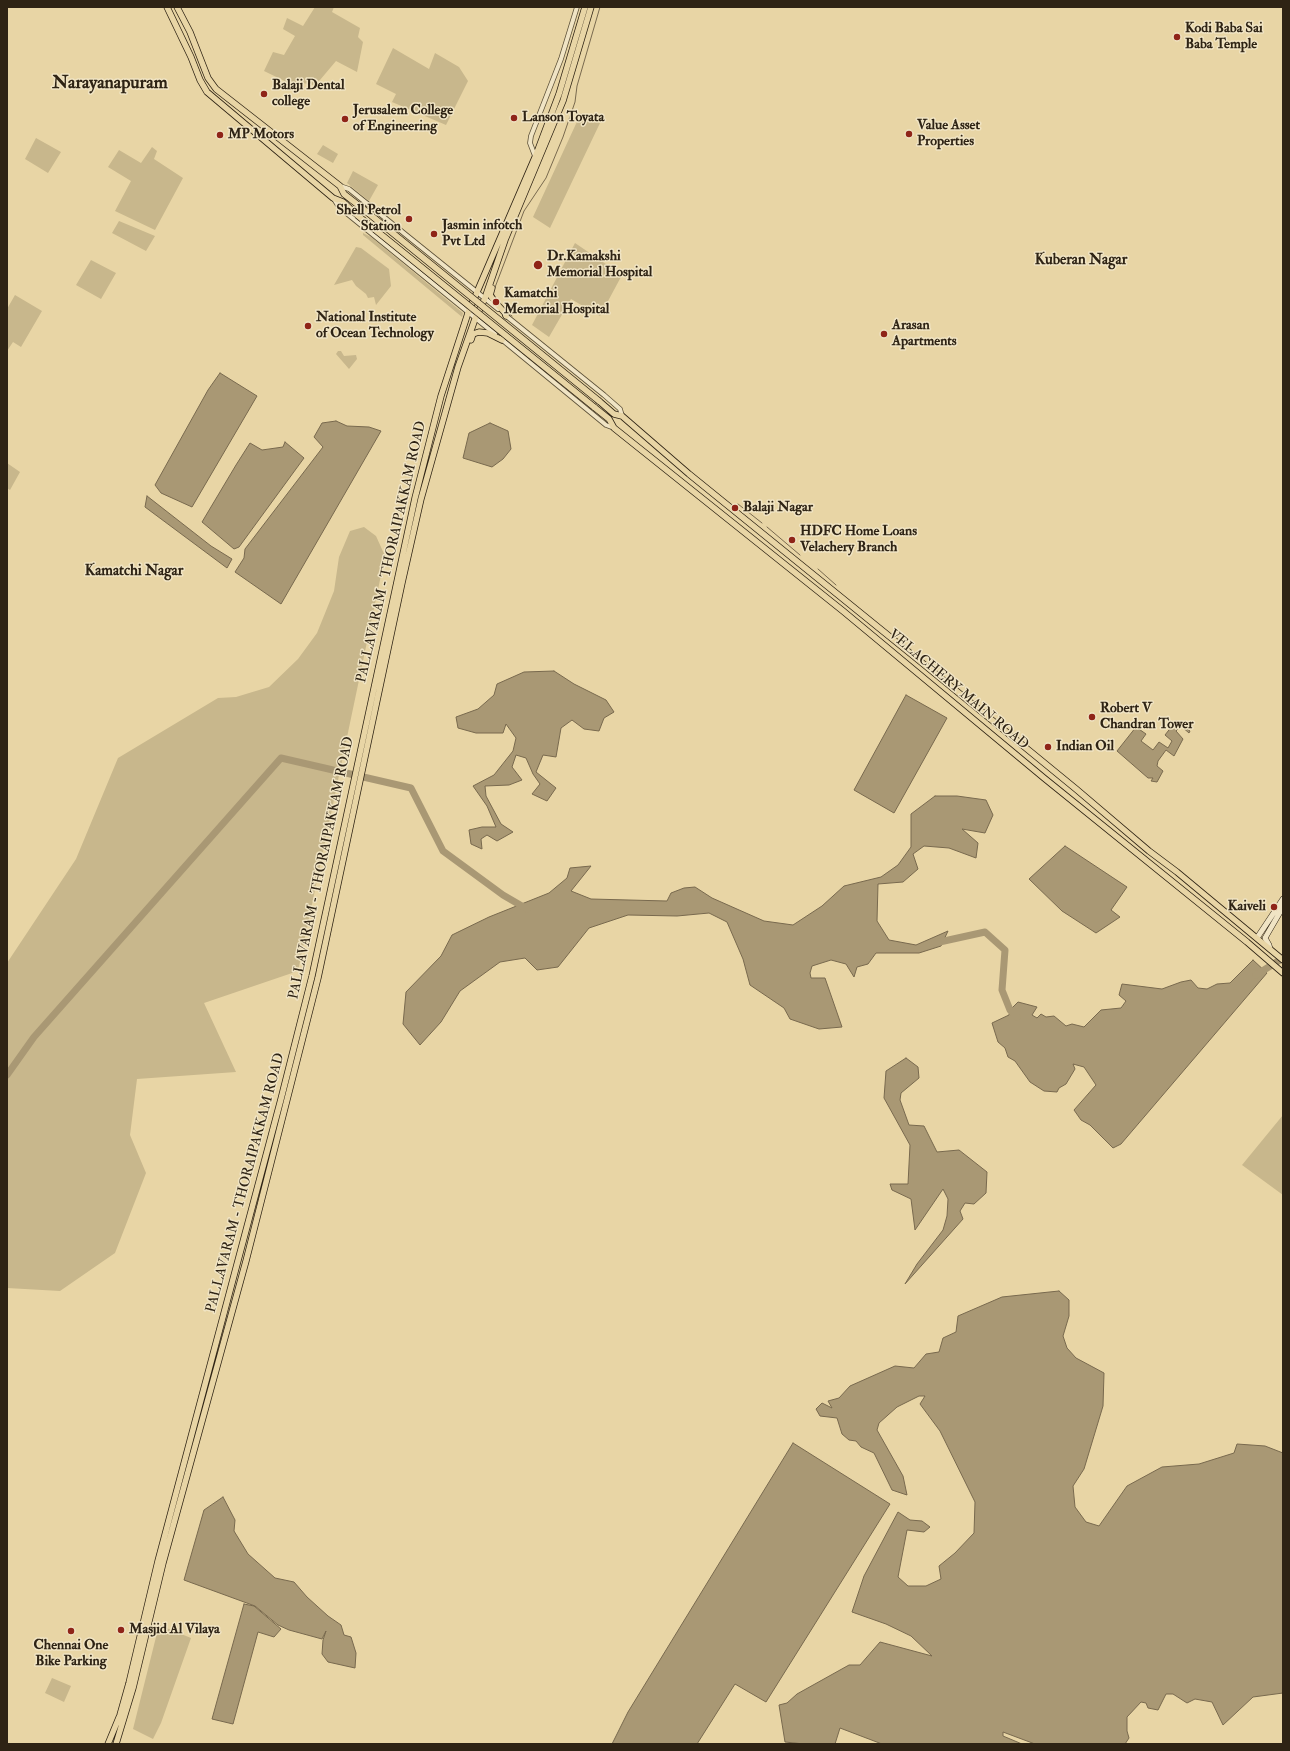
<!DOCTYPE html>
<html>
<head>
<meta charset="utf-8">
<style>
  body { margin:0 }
  #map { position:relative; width:1290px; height:1751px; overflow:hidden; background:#e8d5a5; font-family:"IM FELL Double Pica",serif }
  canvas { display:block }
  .frame { position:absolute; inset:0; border:8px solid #2e2314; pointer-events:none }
</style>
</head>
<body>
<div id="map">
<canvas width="1290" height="1751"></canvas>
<div class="frame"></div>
</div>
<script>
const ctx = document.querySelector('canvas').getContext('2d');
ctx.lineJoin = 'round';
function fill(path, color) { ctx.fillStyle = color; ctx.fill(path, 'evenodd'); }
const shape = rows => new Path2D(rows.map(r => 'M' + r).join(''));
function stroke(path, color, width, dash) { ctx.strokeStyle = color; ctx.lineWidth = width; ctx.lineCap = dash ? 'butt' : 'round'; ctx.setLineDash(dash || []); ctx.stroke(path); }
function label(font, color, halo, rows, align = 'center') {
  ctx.font = font + ' "IM FELL Double Pica",serif'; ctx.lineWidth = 3; ctx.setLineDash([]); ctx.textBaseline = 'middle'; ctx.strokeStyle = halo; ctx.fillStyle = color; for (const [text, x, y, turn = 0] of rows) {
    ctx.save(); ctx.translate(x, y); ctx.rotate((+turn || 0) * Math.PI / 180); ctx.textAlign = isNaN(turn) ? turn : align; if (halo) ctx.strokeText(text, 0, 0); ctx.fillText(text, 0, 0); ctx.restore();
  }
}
fill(shape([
  [315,7,334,7,332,12,360,28,358,37,363,42,357,72,336,61,320,80,313,85,303,83,295,86,264,71,273,52,284,55,295,36,283,29,287,18,303,26],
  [393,48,429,69,435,53,459,67,468,81,446,125,392,102,396,94,376,84],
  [581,113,600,123,550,228,533,217],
  [36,138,61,152,48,173,25,159],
  [323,145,338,154,333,163,317,154],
  [152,147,157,151,154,159,183,178,155,230,115,211,131,181,108,167,119,150,141,163],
  [353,171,378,185,369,201,347,183],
  [119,221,155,236,146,251,112,233],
  [363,233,371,237,463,313,462,317,363,235],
  [575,243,622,275,600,316,571,299,549,337,532,325],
  [356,247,361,248,389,269,391,286,376,305,374,297,368,298,366,294,356,286,352,280,334,285],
  [91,260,116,273,101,299,76,285],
  [15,295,42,311,21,347,13,342,7,351,7,309],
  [338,351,341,351,344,356,356,355,357,359,349,369,336,354],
  [7,463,20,472,10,490,7,488],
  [364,527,376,536,385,556,298,971,204,1003,236,1072,137,1079,130,1135,146,1173,115,1253,60,1291,7,1288,7,963,76,859,118,758,218,698,236,697,269,687,298,659,317,633,334,591,339,557,350,531],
  [1283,1115,1283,1195,1242,1165],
  [159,1625,191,1638,161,1723,153,1739,133,1729],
  [52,1678,71,1686,64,1702,45,1693]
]), '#c8b78c');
const water = shape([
  [220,373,257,396,192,507,161,493,155,485,208,390,220,373],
  [336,421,347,426,369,427,381,431,281,604,235,572,244,558,245,549,323,447,314,437,322,423,336,421],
  [490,423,508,431,511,449,503,459,492,467,463,458,469,433,490,423],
  [285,442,304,458,239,547,234,549,202,522,236,465,250,443,262,450,283,447,285,442],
  [147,496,211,546,232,559,227,568,145,507,147,496],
  [554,671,574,684,606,700,614,712,604,718,599,731,584,729,572,720,561,728,556,757,543,755,536,772,556,788,547,801,532,794,540,784,533,774,526,758,516,755,512,767,522,780,509,785,485,786,486,796,501,824,513,832,497,841,487,835,481,839,482,849,471,844,469,830,482,827,496,827,487,806,473,786,494,775,513,751,516,738,506,724,503,733,476,733,458,728,456,717,478,709,494,695,497,684,524,672,554,671],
  [906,695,947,718,894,813,854,790,906,695],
  [1176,721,1190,731,1189,733,1181,726,1176,731,1183,739,1174,756,1166,750,1158,761,1157,766,1163,771,1157,782,1151,781,1153,778,1148,778,1117,751,1136,727,1146,734,1141,741,1153,750,1159,742,1168,748,1172,741,1165,735,1176,721],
  [935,796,957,796,986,800,993,815,985,833,962,829,978,843,976,858,949,848,924,846,913,854,918,869,903,882,878,884,877,921,889,940,916,945,948,931,941,946,919,953,876,953,868,964,857,967,854,977,846,964,831,960,812,966,810,973,811,978,825,978,842,1027,819,1029,790,1019,784,1008,750,985,743,959,727,922,709,913,677,916,628,915,589,928,558,967,537,970,525,958,500,962,460,991,441,1022,420,1045,403,1024,406,992,441,956,452,935,489,917,549,893,567,878,570,868,591,866,571,891,591,899,667,901,671,893,684,888,695,887,712,898,764,921,793,925,822,906,844,886,881,877,898,865,911,847,911,814,935,796],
  [1065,846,1127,887,1111,910,1120,917,1096,933,1062,911,1029,879,1065,846],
  [1253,960,1267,973,1121,1144,1113,1148,1090,1125,1081,1120,1074,1110,1096,1085,1084,1067,1073,1064,1075,1069,1066,1084,1059,1088,1057,1092,1044,1091,1030,1082,1015,1061,1008,1057,1005,1048,998,1042,992,1023,1009,1015,1010,1010,1018,1002,1037,1007,1032,1015,1037,1018,1041,1014,1046,1017,1054,1016,1066,1026,1072,1024,1084,1027,1101,1010,1121,1008,1126,1001,1119,995,1122,984,1162,989,1181,982,1191,980,1198,988,1207,989,1217,984,1230,983,1253,960],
  [906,1058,918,1067,919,1078,901,1093,900,1100,909,1125,924,1126,937,1152,959,1150,987,1172,986,1193,974,1204,965,1203,960,1211,963,1219,905,1284,917,1264,943,1230,947,1216,948,1199,943,1189,915,1230,911,1199,892,1190,890,1184,908,1184,910,1145,884,1098,886,1071,906,1058],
  [1059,1291,1069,1300,1069,1316,1063,1336,1067,1348,1076,1358,1104,1373,1103,1406,1084,1469,1073,1486,1075,1507,1086,1522,1099,1526,1127,1486,1162,1467,1199,1464,1234,1453,1237,1444,1265,1446,1283,1453,1283,1693,1253,1697,1223,1725,1212,1702,1195,1699,1187,1703,1173,1694,1166,1694,1158,1710,1148,1708,1146,1703,1141,1702,1127,1717,1127,1731,1129,1738,1125,1744,1035,1744,1003,1732,1003,1736,1022,1744,882,1744,840,1728,835,1744,804,1744,785,1742,779,1705,787,1703,797,1694,849,1665,860,1665,880,1642,932,1656,911,1636,886,1624,852,1612,864,1576,898,1512,910,1520,922,1521,930,1527,924,1532,907,1530,898,1577,908,1586,926,1586,941,1579,939,1566,955,1553,974,1533,975,1502,940,1431,920,1404,925,1396,919,1396,897,1407,879,1423,877,1430,903,1476,907,1495,892,1490,874,1453,861,1447,856,1441,849,1440,842,1434,837,1418,820,1416,816,1409,822,1403,832,1408,828,1401,839,1398,850,1386,895,1366,914,1368,926,1354,939,1352,943,1338,956,1332,958,1316,1002,1297,1059,1291],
  [793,1443,890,1504,766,1702,735,1684,697,1744,612,1744,628,1712,793,1443],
  [223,1497,235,1520,234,1531,248,1554,275,1578,294,1582,307,1597,328,1616,341,1625,344,1635,351,1637,356,1653,355,1668,328,1662,322,1654,323,1640,326,1631,322,1639,289,1630,278,1625,255,1606,184,1580,204,1510,223,1497],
  [244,1604,254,1606,281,1629,274,1637,258,1632,233,1724,212,1719,244,1604]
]);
fill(water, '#a99874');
stroke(water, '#78694e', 1);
stroke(shape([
  [494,290,524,211,546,178,563,137,575,102,577,86,600,7],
  [493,293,496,299],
  [508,313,512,316],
  [738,504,762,523],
  [767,527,800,555],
  [818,569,836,585]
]), '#78694e', 1);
stroke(shape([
  [935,943,985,932,1005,950,1002,990,1010,1010,1017,1017],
  [1256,975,1283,958],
  [7,1075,34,1037,281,758,411,788,443,851,503,895,527,909]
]), '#a99874', 7);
const tertiary = shape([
  [535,156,530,143,531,136,561,59,577,7],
  [340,186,349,189,498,309],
  [334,199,339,207,495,334],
  [505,315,604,395,620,409,622,416],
  [500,338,606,425,614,428]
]);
const secondary = shape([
  [1257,938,1283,899],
  [1270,949,1269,945,1265,938,1283,907]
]);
const primary = shape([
  [167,7,191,57,200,80,207,92,333,198,343,202,357,215],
  [177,7,190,32,208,78,216,89,340,186,344,194,362,208],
  [492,288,490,295,495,302,505,313,506,316],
  [471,340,473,334,479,332,488,333,502,340],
  [599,401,614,414,622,416,689,474,921,662,1076,789,1149,851,1177,872,1283,960],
  [594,407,609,419,614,428,843,611,1044,778,1247,942,1283,973],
  [108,1744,120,1715,129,1683,158,1561,281,1099,312,976,415,498,441,396,468,313,536,155,559,94,585,7],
  [116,1744,133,1688,163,1563,246,1261,318,978,402,583,421,499,458,367,475,319,485,298,505,240,563,101,591,7]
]);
stroke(tertiary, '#5c5038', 5.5);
stroke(secondary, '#2e2314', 6);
stroke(primary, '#2e2314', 7);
stroke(tertiary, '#f0e4c4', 4);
stroke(secondary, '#f0e4c4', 5);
stroke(primary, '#e8d5a5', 5.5);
const primaryBridge = shape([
  [362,208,599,401],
  [357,215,594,407]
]);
stroke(primaryBridge, '#2e2314', 7, []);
stroke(primaryBridge, '#e8d5a5', 5.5);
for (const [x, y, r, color] of [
  [1177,37,4,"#8f2418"],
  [264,94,4,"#8f2418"],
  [514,118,4,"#8f2418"],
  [345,119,4,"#8f2418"],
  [909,134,4,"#8f2418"],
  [220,135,4,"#8f2418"],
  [409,219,4,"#8f2418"],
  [434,234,4,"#8f2418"],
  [538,265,5,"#8f2418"],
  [496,302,4,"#8f2418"],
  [308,326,4,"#8f2418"],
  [884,334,4,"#8f2418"],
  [735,508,4,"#8f2418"],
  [792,540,4,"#8f2418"],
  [1092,717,4,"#8f2418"],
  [1048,747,4,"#8f2418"],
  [1274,907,4,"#8f2418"],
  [121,1630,4,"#8f2418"],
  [71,1631,4,"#8f2418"]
]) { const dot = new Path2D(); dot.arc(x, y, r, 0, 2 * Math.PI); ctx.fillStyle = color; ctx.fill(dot); stroke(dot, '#f0e4c4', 1.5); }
label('bold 14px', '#2e2314', '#f0e4c4', [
  ["Kodi Baba Sai",1185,29],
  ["Baba Temple",1185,45],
  ["Balaji Dental",272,86],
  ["college",272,102],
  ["Jerusalem College",353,111],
  ["of Engineering",353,127],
  ["Lanson Toyata",522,118],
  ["Value Asset",917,126],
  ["Properties",917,142],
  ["MP Motors",228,135],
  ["Shell Petrol",401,211,"right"],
  ["Station",401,227,"right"],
  ["Jasmin infotch",442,226],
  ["Pvt Ltd",442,242],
  ["Dr.Kamakshi",547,257],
  ["Memorial Hospital",547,273],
  ["Kamatchi",504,294],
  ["Memorial Hospital",504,310],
  ["National Institute",316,318],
  ["of Ocean Technology",316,334],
  ["Arasan",892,326],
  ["Apartments",892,342],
  ["Balaji Nagar",743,508],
  ["HDFC Home Loans",800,532],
  ["Velachery Branch",800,548],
  ["Robert V",1100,709],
  ["Chandran Tower",1100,725],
  ["Indian Oil",1056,747],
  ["Kaiveli",1266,907,"right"],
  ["Masjid Al Vilaya",129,1630],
  ["Chennai One",71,1646,"center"],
  ["Bike Parking",71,1662,"center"]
], 'left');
label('14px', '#2e2314', '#f0e4c4', [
  ["PALLAVARAM - THORAIPAKKAM ROAD",392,552,-77],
  ["VELACHERY MAIN ROAD",958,690,40],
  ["PALLAVARAM - THORAIPAKKAM ROAD",322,868,-78],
  ["PALLAVARAM - THORAIPAKKAM ROAD",246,1183,-75]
]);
label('bold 15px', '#2e2314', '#f0e4c4', [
  ["Kuberan Nagar",1081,261],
  ["Kamatchi Nagar",134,572]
]);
label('bold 18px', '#2e2314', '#f0e4c4', [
  ["Narayanapuram",110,84]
]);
</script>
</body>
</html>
